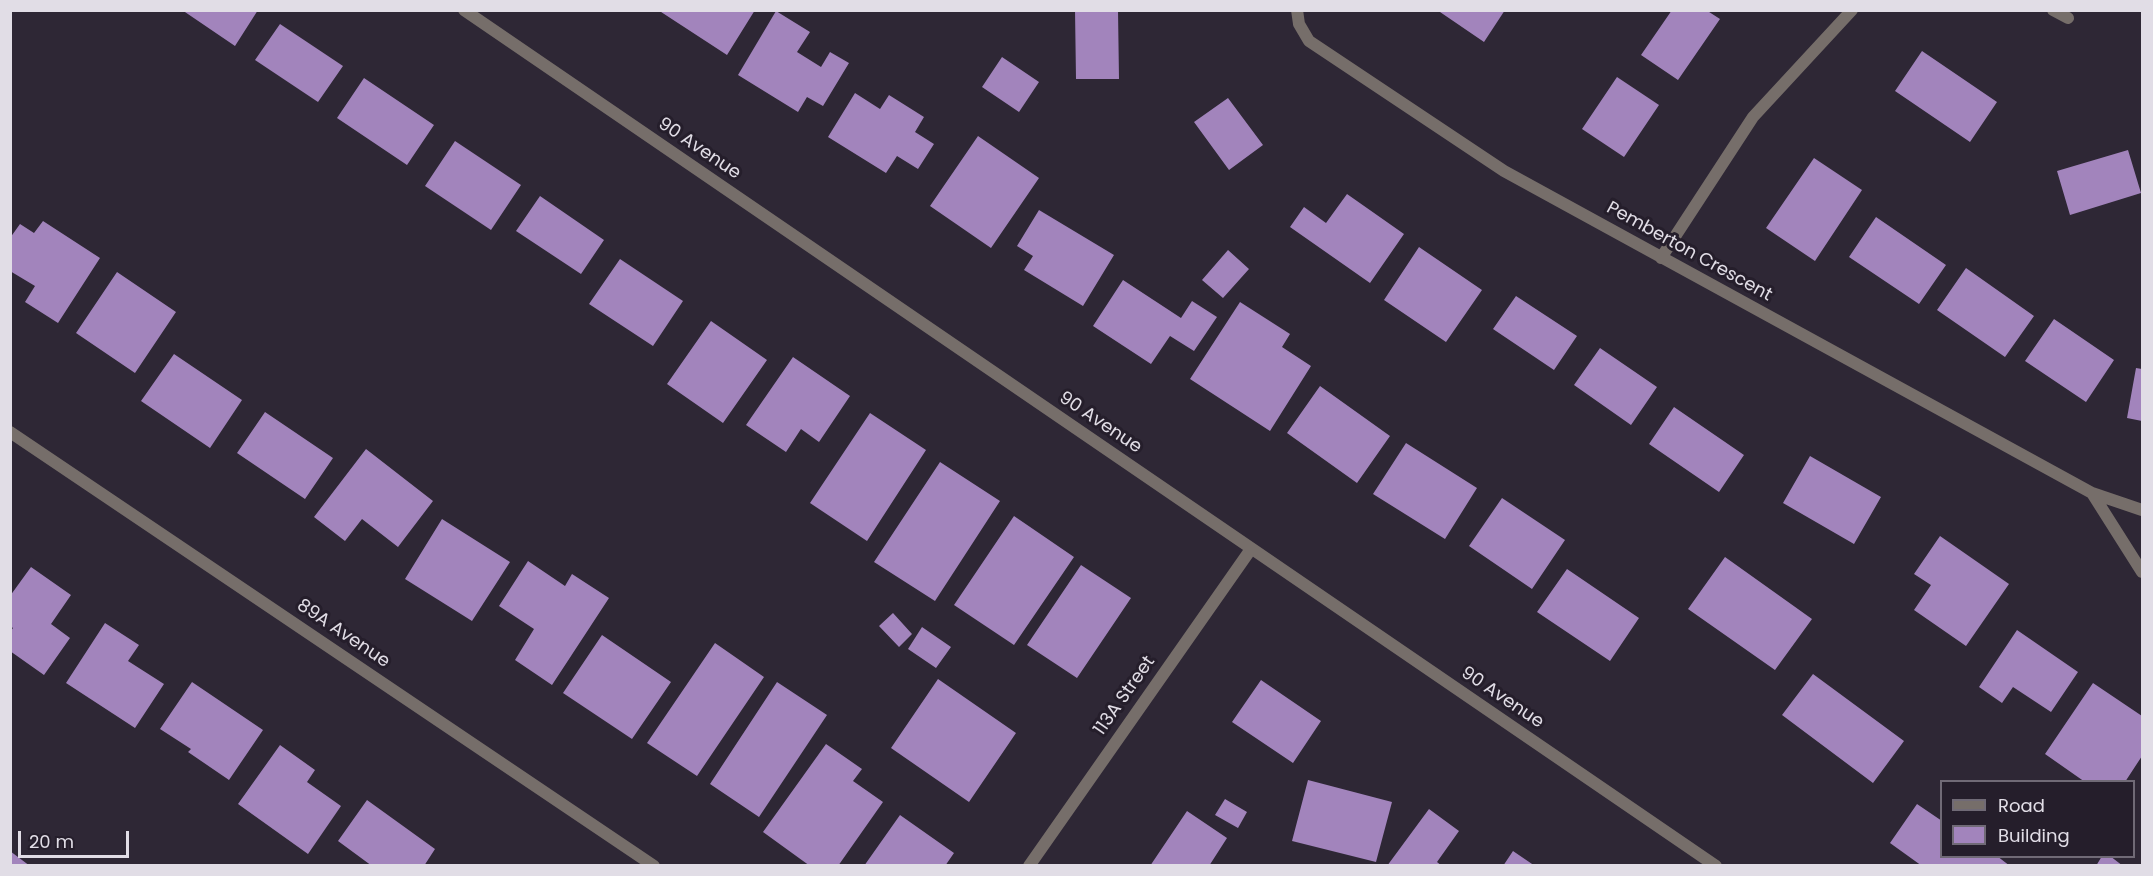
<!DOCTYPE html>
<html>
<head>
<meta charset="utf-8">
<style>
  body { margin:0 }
  #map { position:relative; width:2153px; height:876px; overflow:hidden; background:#2e2735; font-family:Poppins,sans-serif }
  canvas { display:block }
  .frame { position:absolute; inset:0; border:12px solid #e1dde6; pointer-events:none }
  .legend { position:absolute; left:1940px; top:780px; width:195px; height:78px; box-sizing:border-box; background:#251e2b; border:2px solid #706a76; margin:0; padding:8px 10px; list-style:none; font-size:18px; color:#e1dde6 }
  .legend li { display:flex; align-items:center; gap:12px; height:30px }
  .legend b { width:30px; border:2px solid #706a76 }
  .scale { position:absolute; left:18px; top:831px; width:111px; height:27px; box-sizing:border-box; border:3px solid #e1dde6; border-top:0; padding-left:8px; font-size:18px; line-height:21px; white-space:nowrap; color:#e1dde6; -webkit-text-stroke:4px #251e2b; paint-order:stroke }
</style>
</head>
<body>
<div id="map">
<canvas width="2153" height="876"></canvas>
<div class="frame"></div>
<ul class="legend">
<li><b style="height:8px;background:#766e6a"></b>Road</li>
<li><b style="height:16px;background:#a284bc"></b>Building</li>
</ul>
<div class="scale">20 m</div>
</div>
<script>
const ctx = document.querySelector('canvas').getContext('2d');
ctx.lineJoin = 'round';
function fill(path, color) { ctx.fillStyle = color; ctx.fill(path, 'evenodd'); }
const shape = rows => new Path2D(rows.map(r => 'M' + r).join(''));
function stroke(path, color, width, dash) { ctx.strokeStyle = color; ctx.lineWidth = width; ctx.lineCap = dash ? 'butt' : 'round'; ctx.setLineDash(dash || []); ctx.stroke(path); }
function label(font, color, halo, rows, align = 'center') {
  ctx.font = font + ' Poppins,sans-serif'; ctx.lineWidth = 6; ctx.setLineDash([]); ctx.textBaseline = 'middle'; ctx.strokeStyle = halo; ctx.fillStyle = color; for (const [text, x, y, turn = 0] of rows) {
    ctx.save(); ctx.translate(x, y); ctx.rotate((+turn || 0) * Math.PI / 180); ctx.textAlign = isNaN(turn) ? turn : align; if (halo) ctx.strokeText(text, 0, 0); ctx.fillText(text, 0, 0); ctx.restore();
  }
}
fill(shape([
  [182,10,258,10,235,46],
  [658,10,755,10,727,55],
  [1075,10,1118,10,1119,79,1076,79],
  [1441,10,1505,10,1484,42,1440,12],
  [1672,10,1706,10,1720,19,1678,80,1641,55],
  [776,11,810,32,797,52,821,67,830,52,849,63,823,106,807,97,798,112,738,75],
  [280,24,343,66,318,102,255,60],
  [1922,51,1997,102,1970,142,1895,91],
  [1002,57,1039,82,1019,112,982,87],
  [1617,77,1659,105,1624,157,1582,129],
  [364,78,434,125,407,165,337,118],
  [855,93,880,109,889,95,924,117,915,132,934,144,918,169,897,156,886,173,828,137],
  [1228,98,1263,145,1229,170,1194,122],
  [978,136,1039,178,991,248,930,206],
  [455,141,521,185,491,230,425,186],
  [2128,150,2141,193,2070,215,2057,171],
  [1814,158,1862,190,1815,261,1766,228],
  [1347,194,1404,234,1370,283,1290,227,1304,207,1326,223],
  [540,196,604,240,581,274,516,231],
  [1039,210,1114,255,1083,306,1024,270,1033,256,1017,246],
  [1876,217,1946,265,1919,304,1849,257],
  [43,221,100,258,58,323,25,302,35,286,10,271,10,238,20,224,34,233],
  [1419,247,1482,290,1446,342,1384,300],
  [1228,250,1249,269,1223,298,1202,280],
  [620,259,683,301,653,346,589,304],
  [1966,268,2034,316,2005,357,1937,310],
  [117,272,176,312,135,373,76,333],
  [1123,280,1181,318,1192,301,1217,317,1194,351,1170,336,1151,364,1093,326],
  [1516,296,1577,336,1554,370,1493,329],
  [1240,302,1290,334,1282,347,1311,366,1270,431,1190,379],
  [2054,319,2114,360,2086,402,2025,361],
  [711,321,767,360,723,423,667,384],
  [1600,348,1657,387,1631,425,1574,385],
  [174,354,242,400,210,448,141,401],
  [793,357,850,396,819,442,801,429,786,452,746,425],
  [2136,368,2142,369,2142,421,2127,418],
  [1320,386,1390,436,1357,483,1287,433],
  [1674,407,1744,455,1719,492,1649,444],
  [265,412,333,458,305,499,237,453],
  [870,413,926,450,867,541,810,503],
  [1406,443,1477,488,1445,539,1373,494],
  [366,449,433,501,398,547,362,519,345,541,314,517],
  [1810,456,1881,497,1854,544,1783,503],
  [940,462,1000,501,935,601,874,562],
  [1502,498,1565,540,1532,589,1469,546],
  [1014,516,1074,557,1014,645,954,605],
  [442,519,510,562,472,621,405,579],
  [1940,536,2009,584,1966,646,1914,610,1931,585,1914,574],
  [1725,557,1812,619,1775,670,1688,609],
  [528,561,565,586,572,574,609,598,552,685,515,660,534,629,499,606],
  [1081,565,1131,598,1077,678,1027,645],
  [31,567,71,595,51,624,70,638,44,675,10,651,10,632,13,628,10,626,10,596],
  [1567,569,1639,618,1610,661,1537,612],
  [893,613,912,634,899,647,879,626],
  [105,623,139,645,128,661,164,684,135,728,66,683],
  [922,627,951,647,936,668,908,649],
  [2017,630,2078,672,2051,712,2013,687,2002,703,1979,687],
  [602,635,671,682,632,739,563,693],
  [715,643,764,677,697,776,647,743],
  [1813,674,1904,741,1873,783,1782,715],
  [938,679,1016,733,969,802,891,748],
  [1261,680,1321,721,1293,763,1232,722],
  [192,682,263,730,229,780,188,752,191,749,160,729],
  [777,682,827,715,759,817,710,784],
  [2093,683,2142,716,2142,756,2125,782,2085,782,2045,754],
  [826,744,862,769,853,781,883,802,838,866,810,866,763,832],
  [280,745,315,770,307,782,341,806,308,854,238,804],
  [1308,780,1392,802,1376,862,1292,841],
  [1225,799,1247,812,1238,828,1215,815],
  [367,800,435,849,424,866,372,866,338,841],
  [1917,804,1942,821,1942,856,1997,856,2010,866,1922,866,1890,843],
  [1429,809,1459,831,1437,862,1442,866,1387,866],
  [1187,811,1227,838,1209,866,1150,866],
  [900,815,954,853,945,866,864,866],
  [10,851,30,866,10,866],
  [1513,851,1535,866,1503,866],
  [2102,856,2110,856,2123,866,2096,866]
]), '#a284bc');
stroke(shape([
  [1297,10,1299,24,1309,41,1504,171,2092,493,2142,510],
  [2053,10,2068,18],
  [1661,258,1753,117,1852,10],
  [10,432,654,866],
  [2092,493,2142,572],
  [1029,866,1251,549]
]), '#766e6a', 12);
stroke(shape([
  [464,10,1716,866]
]), '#766e6a', 12);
label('18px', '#e1dde6', '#251e2b', [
  ["90 Avenue",699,149,34],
  ["Pemberton Crescent",1689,252,29],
  ["90 Avenue",1100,423,34],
  ["89A Avenue",343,634,34],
  ["113A Street",1125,696,-55],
  ["90 Avenue",1502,698,34]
]);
</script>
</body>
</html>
